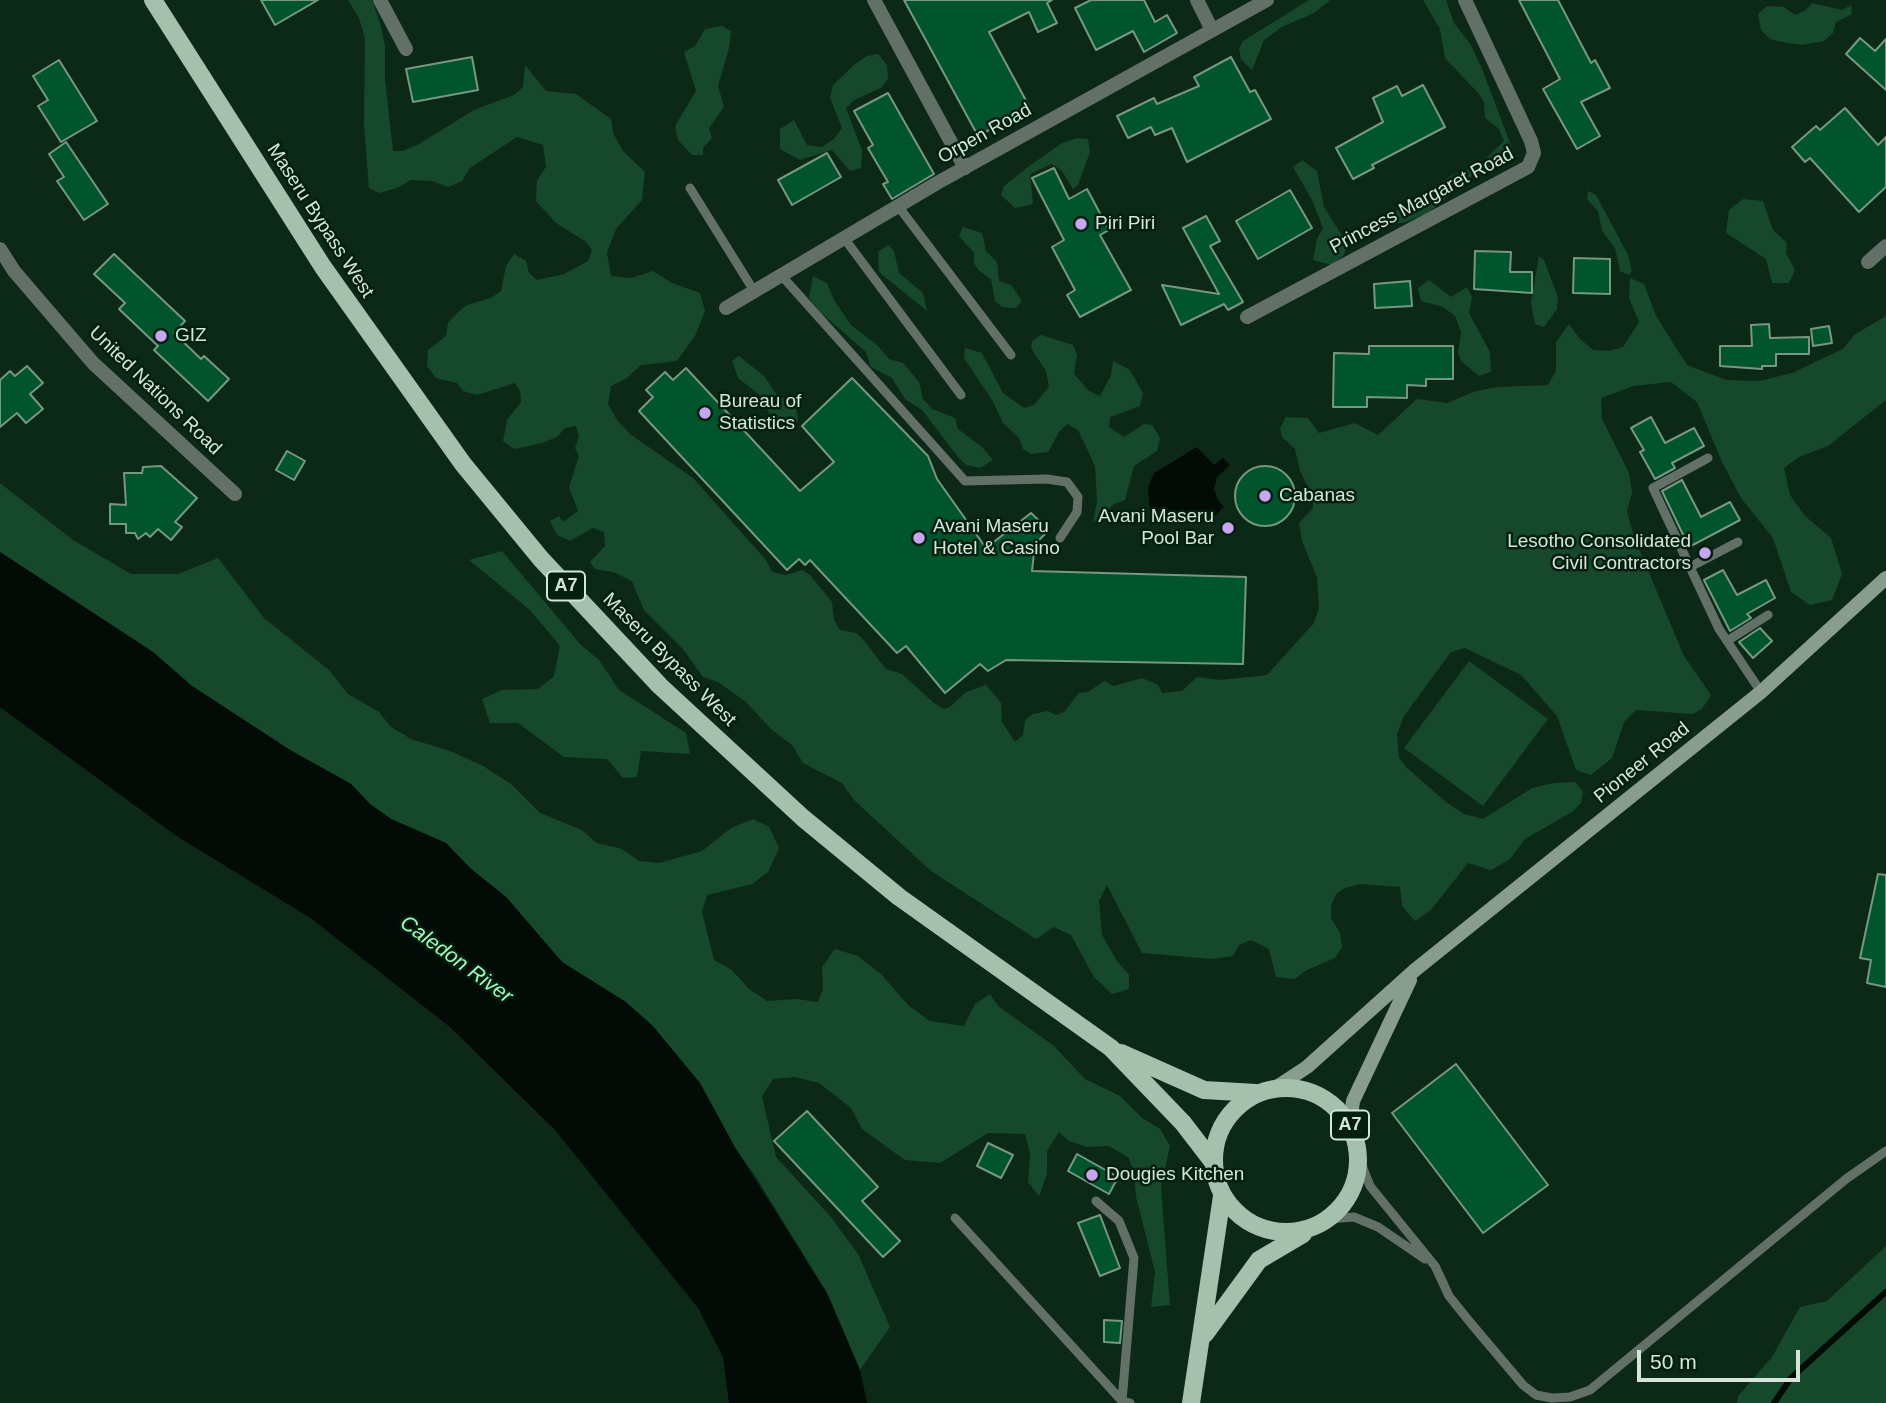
<!DOCTYPE html>
<html>
<head>
<meta charset="utf-8">
<style>
  body { margin:0 }
  #map { position:relative; width:1886px; height:1403px; overflow:hidden; background:#0c2918; font-family:Arial,sans-serif }
  canvas { display:block }
  .scale { position:absolute; left:1637px; top:1350px; width:163px; height:32px; box-sizing:border-box; border:4px solid #d5e5d9; border-top:0; padding-left:9px; font-size:21px; line-height:24px; white-space:nowrap; color:#d5e5d9; -webkit-text-stroke:5px #031f0f; paint-order:stroke }
</style>
</head>
<body>
<div id="map">
<canvas width="1886" height="1403"></canvas>
<div class="scale">50 m</div>
</div>
<script>
const ctx = document.querySelector('canvas').getContext('2d');
ctx.lineJoin = 'round';
function fill(path, color) { ctx.fillStyle = color; ctx.fill(path, 'evenodd'); }
const shape = rows => new Path2D(rows.map(r => 'M' + r).join(''));
function stroke(path, color, width, dash) { ctx.strokeStyle = color; ctx.lineWidth = width; ctx.lineCap = dash ? 'butt' : 'round'; ctx.setLineDash(dash || []); ctx.stroke(path); }
function label(font, color, halo, rows, align = 'center') {
  ctx.font = font + ' Arial,sans-serif'; ctx.lineWidth = 5; ctx.setLineDash([]); ctx.textBaseline = 'middle'; ctx.strokeStyle = halo; ctx.fillStyle = color; for (const [text, x, y, turn = 0] of rows) {
    ctx.save(); ctx.translate(x, y); ctx.rotate((+turn || 0) * Math.PI / 180); ctx.textAlign = isNaN(turn) ? turn : align; if (halo) ctx.strokeText(text, 0, 0); ctx.fillText(text, 0, 0); ctx.restore();
  }
}
fill(shape([
  [348,0,372,0,380,23,385,45,385,79,393,151,403,151,419,144,474,110,514,95,523,87,525,65,546,91,576,94,611,119,613,133,623,151,645,172,642,200,616,229,607,253,611,276,631,278,653,271,672,283,700,293,705,311,695,336,677,361,641,365,627,378,611,386,608,404,617,420,630,434,693,478,766,560,772,572,786,575,802,570,810,575,832,602,834,620,840,630,856,633,862,638,886,669,902,674,934,703,944,709,950,707,966,692,986,685,1001,703,1002,722,1015,742,1023,735,1025,720,1033,714,1048,711,1056,715,1064,712,1079,693,1088,692,1104,681,1114,686,1142,678,1158,685,1162,693,1182,691,1197,677,1221,680,1267,675,1314,623,1319,608,1317,577,1302,541,1299,523,1313,508,1312,495,1300,471,1295,449,1282,437,1280,428,1286,417,1308,418,1319,433,1355,423,1378,435,1417,399,1447,403,1476,391,1498,387,1548,385,1556,371,1556,342,1569,324,1579,338,1593,350,1608,351,1623,347,1639,322,1629,298,1630,278,1644,284,1656,316,1687,365,1726,380,1759,381,1792,373,1843,349,1854,335,1886,316,1886,400,1828,446,1799,457,1784,468,1790,495,1805,516,1831,538,1842,574,1832,600,1810,605,1791,592,1773,538,1741,498,1722,462,1697,402,1671,382,1633,386,1601,398,1602,419,1629,473,1632,493,1627,511,1634,537,1684,656,1711,695,1702,709,1693,714,1636,710,1624,722,1612,758,1591,775,1576,770,1557,716,1521,675,1465,648,1451,652,1404,716,1397,734,1399,758,1406,767,1446,802,1464,814,1483,819,1532,788,1554,783,1575,782,1583,791,1581,803,1572,812,1525,839,1510,859,1491,870,1468,863,1431,910,1415,921,1402,906,1400,887,1360,884,1345,888,1336,894,1331,906,1331,918,1340,933,1342,947,1335,958,1305,971,1295,979,1276,977,1269,949,1251,940,1239,945,1233,956,1212,959,1142,953,1107,885,1099,901,1102,935,1117,961,1129,975,1129,989,1112,994,1094,977,1071,935,1054,927,1036,939,931,871,854,800,842,783,803,763,792,745,771,729,746,702,718,682,703,677,683,649,644,610,632,581,613,572,595,569,590,562,605,546,604,532,593,528,570,541,557,535,550,521,559,516,563,522,578,511,569,487,579,456,575,448,579,437,576,426,565,428,557,437,542,443,514,449,503,441,507,420,521,402,520,391,515,383,477,395,463,391,457,383,436,378,427,366,428,350,446,336,448,323,457,313,467,305,491,298,501,291,506,266,514,254,526,261,529,273,537,280,564,274,588,261,592,250,585,241,556,223,536,201,537,180,546,167,543,145,517,137,470,168,462,181,448,187,432,181,411,180,397,188,379,193,369,188,364,125,365,38,359,18],
  [1309,0,1330,0,1314,13,1282,27,1264,40,1252,70,1241,59,1239,49,1243,41],
  [1423,0,1446,0,1454,23,1471,45,1483,71,1514,154,1494,168,1473,175,1427,214,1403,223,1389,223,1386,220,1389,214,1428,196,1450,176,1478,166,1504,141,1499,129,1485,118,1484,102,1479,94,1445,58,1440,29],
  [1812,3,1842,10,1851,5,1852,14,1836,22,1833,33,1824,41,1802,45,1787,43,1770,39,1761,30,1758,14,1767,6,1784,7,1795,15,1805,11],
  [722,26,731,31,729,48,718,86,724,107,709,128,712,138,703,148,703,155,692,155,678,140,675,126,696,91,684,52,695,46,705,29],
  [878,54,887,65,888,79,881,88,854,100,846,108,862,150,861,168,850,171,832,150,800,160,780,149,780,129,794,120,807,145,822,147,834,139,842,128,830,98,833,85,855,64,867,56],
  [1077,138,1088,139,1090,152,1078,185,1073,189,1062,171,1052,164,1030,174,1033,204,1015,208,1001,195,1004,186,1028,167,1062,143],
  [1302,160,1317,171,1324,207,1348,245,1343,256,1332,265,1313,260,1317,239,1323,228,1312,200,1293,167],
  [1588,191,1596,195,1628,255,1632,271,1629,275,1620,271,1615,248,1602,231,1598,211,1587,199],
  [1743,199,1763,201,1773,230,1787,243,1786,253,1795,270,1789,283,1772,283,1766,259,1726,233,1729,210],
  [963,227,982,233,986,251,997,262,999,281,1011,285,1022,301,1016,308,1002,307,995,301,991,279,978,270,974,263,974,253,959,236],
  [888,245,894,251,899,273,923,293,927,311,879,272,878,252],
  [1539,256,1544,260,1558,297,1557,309,1544,327,1535,324,1531,302],
  [813,276,827,283,834,300,851,325,877,345,889,359,903,363,919,382,923,399,932,409,955,418,958,429,982,447,993,460,980,468,966,465,958,457,922,410,905,399,892,378,871,367,866,352,820,312,809,298],
  [1429,280,1451,297,1467,287,1472,297,1469,313,1490,352,1491,372,1479,376,1461,361,1458,353,1461,332,1455,316,1443,307,1421,301,1418,288],
  [1041,335,1073,345,1077,355,1074,374,1089,391,1100,396,1111,375,1113,361,1130,370,1143,393,1140,406,1110,417,1109,427,1124,437,1144,424,1152,425,1160,438,1157,451,1134,466,1125,500,1114,504,1093,523,1097,501,1095,466,1078,430,1067,424,1059,432,1048,452,1031,454,1023,449,1019,438,1003,423,992,400,964,358,965,348,982,353,1003,393,1024,408,1034,405,1049,387,1046,371,1031,348,1032,341],
  [739,356,764,376,777,395,795,405,798,419,794,429,770,415,761,396,738,378,732,361],
  [0,483,73,540,131,574,178,574,218,558,264,618,329,670,348,694,379,712,391,727,411,739,450,751,483,766,511,784,540,813,582,830,597,843,622,849,639,861,659,863,702,851,731,828,753,819,769,827,779,848,768,872,752,884,707,895,702,912,714,960,732,970,749,989,767,1001,796,999,818,1002,823,989,822,967,835,949,858,956,881,974,909,1006,930,1021,964,1026,975,1004,990,994,998,1006,1054,1046,1085,1079,1120,1096,1141,1117,1160,1129,1170,1146,1161,1187,1170,1305,1151,1307,1155,1272,1136,1197,1134,1173,1129,1158,1109,1146,1087,1147,1069,1141,1059,1132,1047,1151,1047,1174,1039,1196,1028,1182,1030,1154,1025,1134,988,1133,940,1163,905,1160,862,1129,851,1108,819,1083,795,1077,773,1079,762,1096,776,1157,830,1216,858,1254,890,1327,860,1370,827,1293,756,1177,736,1149,592,984,562,962,506,897,470,868,446,843,391,819,370,804,351,784,290,750,192,686,153,652,0,552],
  [502,551,580,644,599,660,619,690,686,733,690,754,641,751,637,777,623,778,607,759,564,757,518,723,490,723,482,699,502,690,538,689,554,676,560,646,530,610,469,560],
  [1469,661,1548,719,1483,806,1404,748],
  [1886,1246,1886,1403,1737,1403,1738,1396,1772,1357,1800,1307,1827,1301]
]), '#16482b');
fill(shape([
  [1197,447,1214,465,1223,458,1230,465,1217,477,1214,489,1218,500,1224,507,1212,519,1200,515,1175,523,1158,521,1150,513,1149,502,1148,487,1154,473],
  [0,552,153,652,192,686,290,750,351,784,370,804,391,819,446,843,470,868,506,897,562,962,626,1002,653,1026,700,1083,736,1149,827,1293,860,1370,867,1403,729,1403,723,1357,698,1308,555,1130,450,1027,312,919,178,837,0,707]
]), '#020b05');
stroke(shape([
  [1774,1403,1791,1378,1886,1292]
]), '#020b05', 6);
const building = shape([
  [261,0,318,0,275,25,261,0],
  [904,0,1052,0,1047,3,1057,23,1038,32,1029,12,989,32,1030,108,978,136,904,0],
  [1091,0,1144,0,1155,22,1167,15,1177,33,1144,52,1133,31,1096,50,1075,8,1091,0],
  [1519,0,1558,0,1591,63,1595,60,1610,88,1581,102,1600,136,1577,149,1543,89,1560,79,1519,0],
  [1860,38,1875,51,1886,39,1886,90,1846,54,1860,38],
  [472,57,478,90,413,102,406,69,472,57],
  [1231,57,1250,92,1255,90,1271,119,1187,162,1172,128,1155,135,1151,127,1128,138,1117,116,1154,98,1157,104,1199,86,1194,77,1231,57],
  [59,60,97,121,61,142,38,106,48,100,33,76,59,60],
  [1423,85,1445,127,1372,165,1374,168,1353,179,1336,148,1383,122,1373,98,1397,86,1402,96,1423,85],
  [888,93,934,174,892,199,883,184,888,182,868,148,873,145,854,111,888,93],
  [1845,108,1878,145,1886,137,1886,187,1859,212,1810,158,1805,162,1792,147,1816,126,1820,130,1845,108],
  [66,142,108,204,84,220,57,181,64,177,49,154,66,142],
  [827,153,841,177,792,205,778,180,827,153],
  [1054,168,1069,199,1087,189,1109,230,1100,235,1131,290,1080,317,1067,295,1075,290,1052,247,1064,240,1032,178,1054,168],
  [1290,190,1312,228,1258,259,1236,221,1290,190],
  [1206,216,1220,241,1210,246,1243,302,1228,310,1224,304,1181,325,1162,285,1219,294,1183,228,1206,216],
  [1475,251,1511,252,1510,272,1532,272,1532,293,1474,289,1475,251],
  [114,254,185,321,174,333,201,359,204,356,229,379,208,401,154,350,158,346,119,309,125,303,94,274,114,254],
  [1574,258,1610,259,1610,294,1573,293,1574,258],
  [1410,281,1412,306,1375,308,1374,284,1410,281],
  [1769,324,1770,338,1809,337,1809,354,1776,354,1776,366,1762,366,1762,369,1720,366,1720,346,1752,346,1751,325,1769,324],
  [1829,326,1832,343,1813,346,1811,329,1829,326],
  [1369,346,1453,346,1453,379,1426,379,1426,386,1407,385,1407,398,1367,397,1367,407,1333,407,1334,353,1369,354,1369,346],
  [27,366,43,383,30,394,43,409,26,423,17,413,0,427,0,380,10,371,15,376,27,366],
  [686,368,800,491,834,462,802,426,852,378,928,456,937,479,986,548,1031,513,1049,530,1035,544,1032,571,1246,577,1243,664,1006,660,988,671,980,664,945,693,906,646,897,653,810,560,805,565,799,559,787,570,639,411,653,397,646,390,665,372,673,380,686,368],
  [1651,417,1665,443,1694,428,1704,446,1672,463,1675,468,1655,479,1640,452,1644,450,1631,428,1651,417],
  [287,451,305,461,294,480,276,470,287,451],
  [161,466,197,498,175,522,182,527,171,540,158,529,150,537,146,533,138,539,135,533,126,533,126,524,110,524,110,504,126,505,124,473,142,473,143,467,161,466],
  '1235 496a30 30 0 1 1 60 0a30 30 0 1 1-60 0Z',
  [1682,480,1701,517,1730,502,1740,520,1689,547,1662,491,1682,480],
  [1723,570,1737,595,1766,580,1775,598,1747,614,1751,618,1730,631,1704,580,1723,570],
  [1760,628,1772,641,1753,658,1739,642,1760,628],
  [1878,874,1886,875,1886,987,1867,983,1871,960,1860,958,1878,874],
  [1456,1064,1548,1185,1483,1233,1392,1113,1456,1064],
  [807,1111,878,1187,862,1201,900,1241,883,1257,774,1141,807,1111],
  [988,1143,1013,1155,1001,1178,977,1166,988,1143],
  [1077,1154,1118,1177,1109,1194,1068,1171,1077,1154],
  [1100,1215,1120,1268,1100,1276,1078,1223,1100,1215],
  [1104,1320,1122,1321,1120,1343,1104,1342,1104,1320]
]);
fill(building, '#00552d');
stroke(building, '#789781', 2);
stroke(shape([
  [690,188,754,291],
  [898,206,1011,355],
  [844,238,961,395],
  [781,275,965,481,1047,479,1067,482,1078,497,1077,512,1060,538],
  [1708,458,1653,488,1719,629,1761,692],
  [1690,567,1738,542],
  [1727,641,1768,615],
  [1359,1158,1370,1186,1435,1266,1449,1296,1469,1321,1523,1385,1536,1395,1552,1398,1570,1397,1590,1390,1846,1179,1886,1151],
  [1096,1201,1119,1221,1134,1258,1122,1401,1130,1403],
  [955,1218,1122,1401],
  [1329,1219,1354,1217,1378,1227,1425,1259]
]), '#637067', 9);
stroke(shape([
  [380,0,406,49],
  [874,0,965,168],
  [1197,0,1212,30],
  [0,249,14,271,93,363,235,494],
  [1868,262,1886,246],
  [726,308,937,183,1267,0],
  [1247,317,1528,167,1534,153,1531,141,1465,0]
]), '#637067', 14);
stroke(shape([
  [1275,1088,1307,1067,1415,970,1761,692,1886,578],
  [1350,1125,1353,1101,1410,980]
]), '#889d8f', 14);
stroke(shape([
  [153,0,323,267,463,464,541,559,660,686,803,818,899,897,1111,1048,1183,1123,1213,1162],
  [1121,1053,1204,1090,1256,1093],
  '1214 1160a72 72 0 1 1 144 0a72 72 0 1 1-144 0Z',
  [1205,1334,1259,1260,1303,1234],
  [1191,1403,1222,1196]
]), '#a5c0ad', 18);
for (const [x, y, r, color] of [
  [1081,224,7,"#c7a6ef"],
  [161,336,7,"#c7a6ef"],
  [705,413,7,"#c7a6ef"],
  [1265,496,7,"#c7a6ef"],
  [1228,528,7,"#c7a6ef"],
  [919,538,7,"#c7a6ef"],
  [1705,553,7,"#c7a6ef"],
  [1092,1175,7,"#c7a6ef"]
]) { const dot = new Path2D(); dot.arc(x, y, r, 0, 2 * Math.PI); ctx.fillStyle = color; ctx.fill(dot); stroke(dot, '#031f0f', 2.5); }
for (const [x, y, w] of [
  [566,586,38],
  [1350,1125,38]
]) { const box = new Path2D(); box.roundRect(x - w / 2, y - 14.5, w, 29, 5); ctx.fillStyle = '#031f0f'; ctx.fill(box); stroke(box, '#d5e5d9', 2); }
label('bold 18px', '#d5e5d9', null, [
  ["A7",566,586],
  ["A7",1350,1125]
]);
label('19px', '#d5e5d9', '#031f0f', [
  ["Orpen Road",985,134,-29],
  ["Princess Margaret Road",1422,201,-28],
  ["Maseru Bypass West",320,221,57],
  ["United Nations Road",155,391,44],
  ["Maseru Bypass West",669,660,45],
  ["Pioneer Road",1642,763,-39]
]);
label('19px', '#d5e5d9', '#031f0f', [
  ["Piri Piri",1095,224],
  ["GIZ",175,336],
  ["Bureau of",719,402],
  ["Statistics",719,424],
  ["Cabanas",1279,496],
  ["Avani Maseru",1214,517,"right"],
  ["Pool Bar",1214,539,"right"],
  ["Avani Maseru",933,527],
  ["Hotel & Casino",933,549],
  ["Lesotho Consolidated",1691,542,"right"],
  ["Civil Contractors",1691,564,"right"],
  ["Dougies Kitchen",1106,1175]
], 'left');
label('italic 21px', '#9efbbe', '#031f0f', [
  ["Caledon River",456,960,36]
]);
</script>
</body>
</html>
